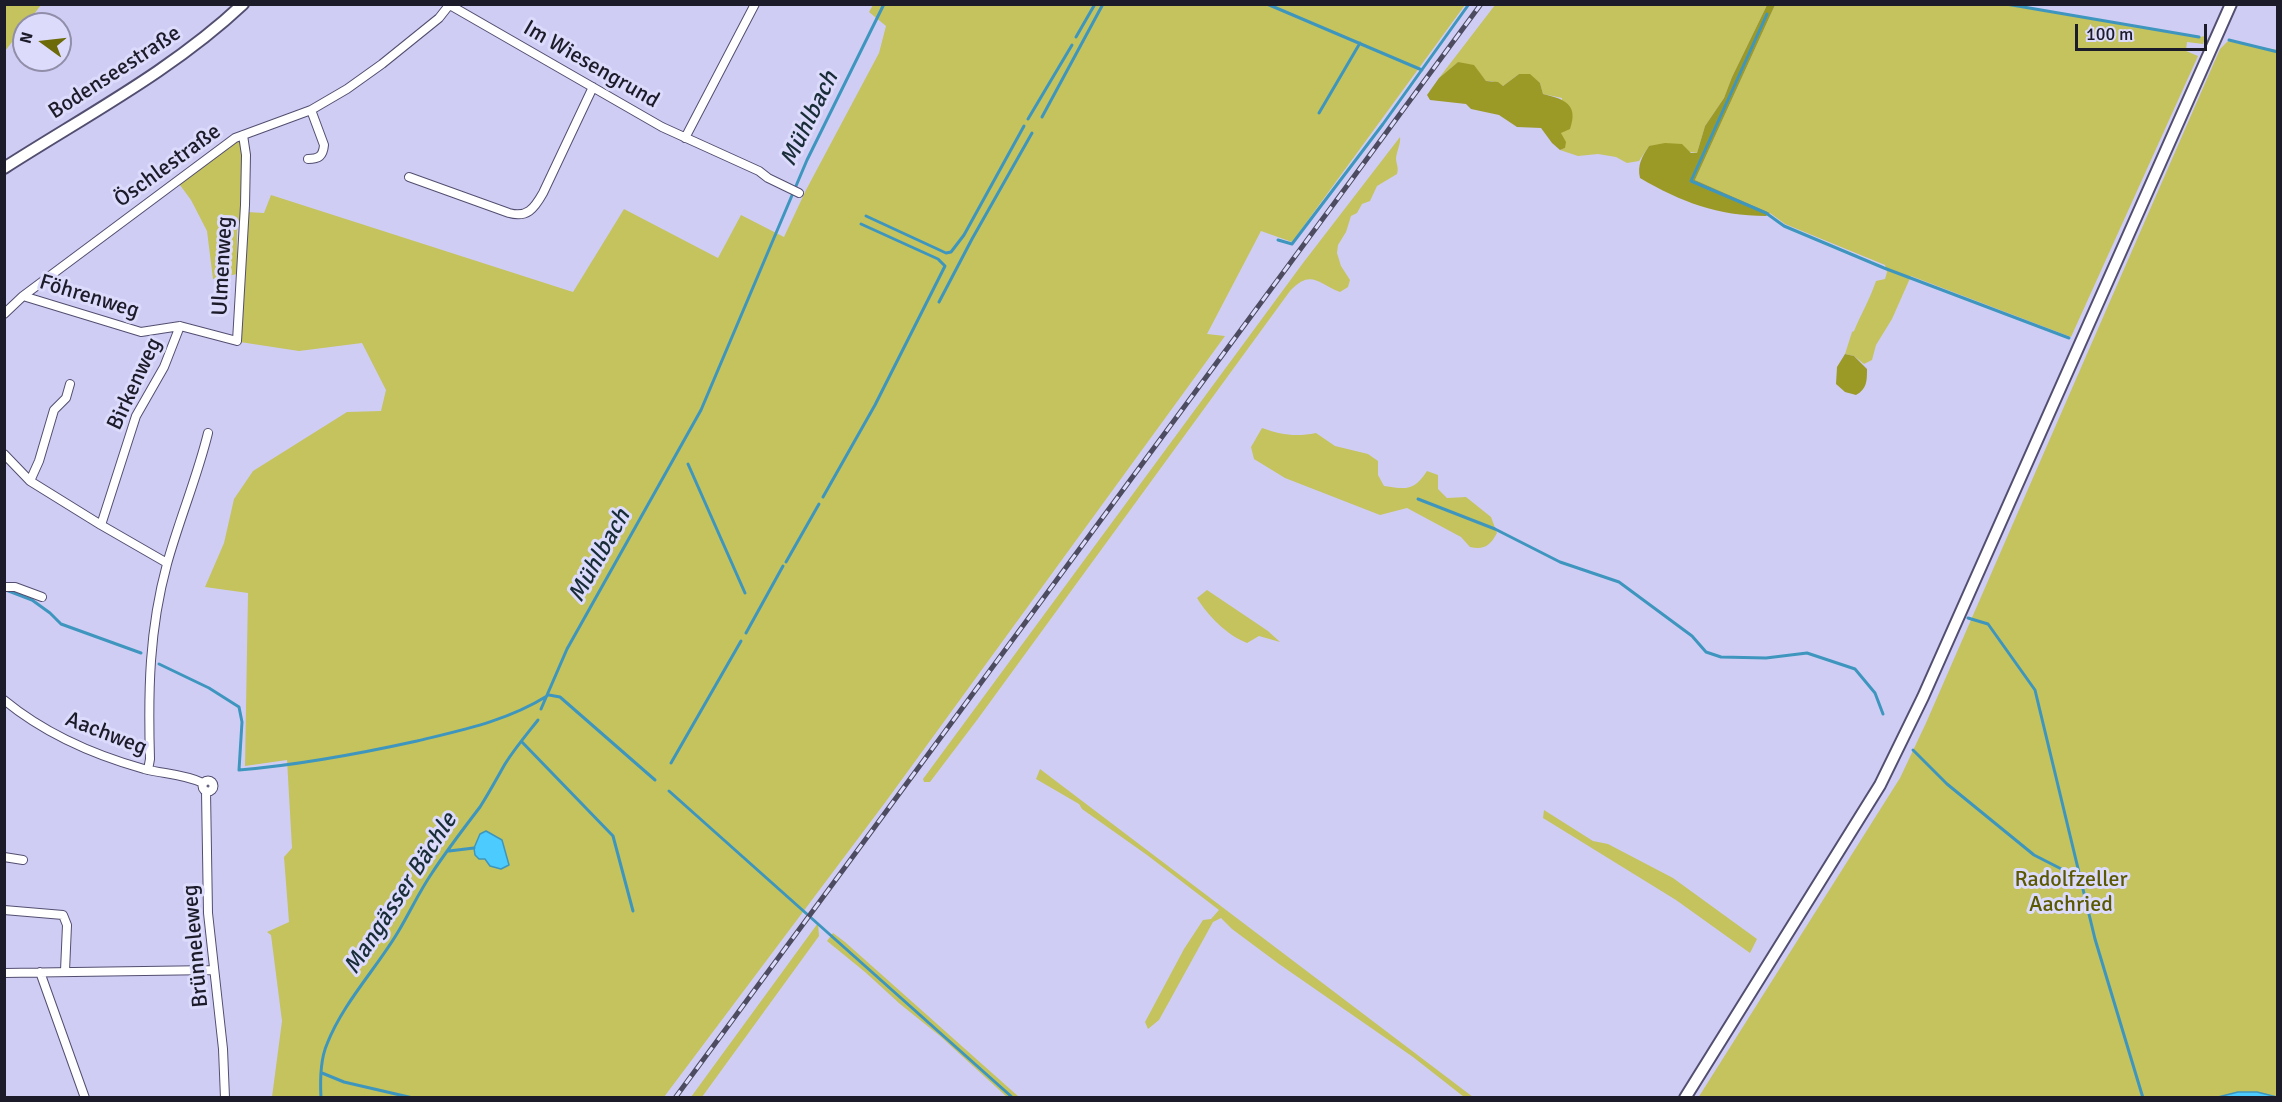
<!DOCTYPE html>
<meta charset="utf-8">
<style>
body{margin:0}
#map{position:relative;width:2282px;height:1102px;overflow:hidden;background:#d0cdf5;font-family:Signika,sans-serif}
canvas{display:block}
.frame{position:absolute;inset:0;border:6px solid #1c1b29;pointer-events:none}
.north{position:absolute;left:12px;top:12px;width:60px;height:60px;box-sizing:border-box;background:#dddbfc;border:2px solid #908ea8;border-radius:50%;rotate:285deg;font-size:16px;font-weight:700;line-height:24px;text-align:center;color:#1c1b29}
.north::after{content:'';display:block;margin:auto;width:21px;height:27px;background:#6d6b08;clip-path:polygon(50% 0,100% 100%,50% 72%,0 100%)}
.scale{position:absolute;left:2075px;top:24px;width:132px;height:27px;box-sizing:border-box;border:3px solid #1c1b29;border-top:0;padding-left:8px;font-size:18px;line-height:21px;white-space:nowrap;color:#1c1b29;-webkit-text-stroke:4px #dddbfc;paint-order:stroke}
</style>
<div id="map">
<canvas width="2282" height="1102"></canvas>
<div class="frame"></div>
<div class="north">N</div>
<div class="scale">100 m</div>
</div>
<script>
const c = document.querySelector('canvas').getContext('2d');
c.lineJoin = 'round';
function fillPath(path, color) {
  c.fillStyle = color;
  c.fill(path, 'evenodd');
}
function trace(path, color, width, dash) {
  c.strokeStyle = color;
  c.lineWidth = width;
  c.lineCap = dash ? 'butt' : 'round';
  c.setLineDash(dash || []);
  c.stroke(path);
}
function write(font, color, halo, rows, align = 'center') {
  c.font = font + ' Signika,sans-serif';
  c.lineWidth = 6;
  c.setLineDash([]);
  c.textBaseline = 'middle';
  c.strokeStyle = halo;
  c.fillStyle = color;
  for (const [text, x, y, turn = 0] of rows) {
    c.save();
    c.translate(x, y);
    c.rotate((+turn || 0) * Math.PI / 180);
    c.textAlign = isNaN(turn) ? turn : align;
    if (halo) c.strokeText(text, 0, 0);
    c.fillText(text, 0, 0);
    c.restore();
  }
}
const green = new Path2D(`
 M5,4L41,5L5,51L4,5Z
 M873,5H1465L1292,242L1261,231L1207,334L1225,336L884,804L664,1097H272L282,1021L271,935L267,932L289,922L284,857L292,848L287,760L245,766L248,593L205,587L224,543L234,499L253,471L347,412L381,411L386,390L362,343L299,351L240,342L247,212L264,213L271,195L573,292L624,209L718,258L741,215L784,237L806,190L879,53L886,26L869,12Z
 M1495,5H1767L1732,77L1724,98L1705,126L1697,153L1649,146L1639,161L1627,163L1616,157L1598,154L1578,156L1560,150L1565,148L1561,133L1562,98L1543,94L1540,83L1519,74L1503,86L1492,81H1486L1481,75L1458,62L1439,78Z
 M1775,5H2006L2199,37L2206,36L2203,44L2187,42L2186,51L2198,56L2071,337L1911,276L1892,319L1876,345L1872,360L1864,364L1854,356L1845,354L1852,332L1854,331C1861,314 1870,299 1876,281L1885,279L1887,272L1885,265L1785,224L1770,213L1695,180Z
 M2228,41L2277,50V1097L1698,1098L1900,778L1926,723L2220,49Z
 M243,135L245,205L237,231V274L213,279L207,231L191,200L177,181Z
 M1400,137C1401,143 1397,150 1396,158C1396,164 1399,167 1397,174L1377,186L1370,201L1362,204L1357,213L1351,216L1346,232L1338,245L1337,253L1341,266L1350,280L1348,287L1340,292C1317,283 1311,269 1290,291L977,720L930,782H924L923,779L1303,263Z
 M1262,428C1281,435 1296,437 1316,433L1335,446L1368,454L1378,461V475L1384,486C1406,489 1413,492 1427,471L1438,475V489L1447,498L1466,497L1491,517L1497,533C1490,546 1484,550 1470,547L1461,537L1407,508L1380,515L1285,478L1254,459L1251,447Z
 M1207,590L1268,631L1280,642L1259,636L1247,643C1227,635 1208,616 1197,598Z
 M1040,769L1473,1097H1464L1413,1057L1279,964L1232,929L1221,918L1213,922L1159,1020L1148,1029L1145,1022L1184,949L1203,920L1211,919L1219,910L1147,855L1082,809L1079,804L1036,779Z
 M1544,810L1593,841L1608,844L1673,878L1757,939L1750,953L1676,900L1543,818Z
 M818,923L819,936L702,1097H691Z
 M833,933L845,942L1019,1097H1007L940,1036L900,1004L865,972L827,941Z`);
const forest = new Path2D(`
 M1767,5H1775L1695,180L1770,213L1766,216C1718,216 1681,202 1640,178C1637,165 1642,157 1649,146L1665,143L1682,144L1691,153H1697L1705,126L1724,98L1732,77Z
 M1458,62L1474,65L1486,81L1498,82L1503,86L1519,74H1530L1540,83L1543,94C1564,99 1579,104 1570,129L1561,133L1566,142L1565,148L1560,150L1552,143L1541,128L1517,127L1499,115L1471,109L1466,104L1430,100L1427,95L1439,78Z
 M1845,354L1854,356L1867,369C1867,381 1867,389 1856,395L1845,392L1836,384L1837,367Z`);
const water = new Path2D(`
 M486,831L502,840L509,865L501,869L490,866L485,859H479L475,855L474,848L480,834Z
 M2238,1092H2257L2277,1097H2218Z`);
const stream = new Path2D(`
 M1267,4L1422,70
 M2006,4L2199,37
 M1767,14L1691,181L1766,213L1784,226L1884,268L2069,338
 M1076,37L1095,4
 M2229,40L2278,52
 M1319,113L1360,43
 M1042,117L1103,4
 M1028,119L1072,45
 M866,216L946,253L951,252L964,235L1024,126
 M1278,240L1292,244L1383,124L1469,4
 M939,302L972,239L1032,133
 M688,464L745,593
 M823,497L875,405L945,266L938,259L861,224
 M1418,499L1495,529L1560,562L1619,582L1692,636L1706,652L1721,657L1766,658L1807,653L1855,669L1875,693L1883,714
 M786,562L819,504
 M6,590L32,600L50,613L61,624L141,653
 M1968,618L1988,624L2035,690L2095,939L2143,1098
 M746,633L783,566
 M159,664L209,688L239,707L242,722L239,770C299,765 358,754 417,741C462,730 507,721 547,696
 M549,695L560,697L655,780
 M541,709L567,649L701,410L807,160L884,4
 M522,742L613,836L633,911
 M1913,750L1947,784L2034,855L2081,879
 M671,763L741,641
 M669,791L1013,1098
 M449,851L474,848
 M322,1073L344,1082L413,1098
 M321,1098C320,1080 320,1060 327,1044C343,1003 376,969 398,932C410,912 419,892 432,873C447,850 464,828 480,807C489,793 497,778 505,764C515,748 527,734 538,720`);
const street = new Path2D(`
 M448,4L662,127L759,171L768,178L799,193
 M685,138L755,4
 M308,159C319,159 323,156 324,145L311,110
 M409,177L509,213C527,218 534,209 543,193L593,87
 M23,296L141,332L180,326L237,341L245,205L246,155L243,135
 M4,314L23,296L235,138L311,110L347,89L382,64L439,18L450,4
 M4,454L30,481L101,525L167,563
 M30,481L39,461L54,410L66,398L70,384
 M101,525L136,416L164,367L180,326
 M4,587H15L42,597
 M4,700C44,733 94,755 144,769C164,774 184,774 203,783
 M148,770L150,759C148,691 149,630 167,564C179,520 197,478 208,433
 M202.5 786a5.5 5.5 0 1 1 11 0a5.5 5.5 0 1 1-11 0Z
 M206,791L208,913L223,1049L225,1098
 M4,857L23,860
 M4,910L63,915L67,925L65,971
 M40,972L85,1098
 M4,973L214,970`);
const secondary = new Path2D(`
 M4,168C85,116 173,70 243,4
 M1685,1098L1880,785L1923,697L2231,4`);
const rail = new Path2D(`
 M675,1098L1481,4`);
const streetNames = [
 ["Im Wiesengrund",591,65,30],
 ["Bodenseestraße",115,73,-33],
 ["Öschlestraße",168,166,-36],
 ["Ulmenweg",223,266,-87],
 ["Föhrenweg",89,297,17],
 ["Birkenweg",135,384,-65],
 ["Aachweg",106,734,21],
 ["Brünneleweg",196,946,-95]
];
const parkNames = [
 ["Radolfzeller",2071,880],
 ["Aachried",2071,905]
];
const waterNames = [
 ["Mühlbach",810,119,-64],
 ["Mühlbach",600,556,-61],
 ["Mangässer Bächle",401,894,-57]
];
fillPath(green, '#c4c35d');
fillPath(forest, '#9c9a27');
fillPath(water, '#4ccbfe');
trace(water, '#3e96be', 1.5);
trace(stream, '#3e96be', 3);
trace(street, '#524e70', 10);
trace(secondary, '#524e70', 14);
trace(street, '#fff', 8);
trace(secondary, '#fff', 10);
trace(rail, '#4c4b60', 5);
trace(rail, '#dddbfc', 3, [9]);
write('22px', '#1c1b29', '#dddbfc', streetNames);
write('22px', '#5a5801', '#dddbfc', parkNames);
write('italic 24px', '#182d37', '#dddbfc', waterNames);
</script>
